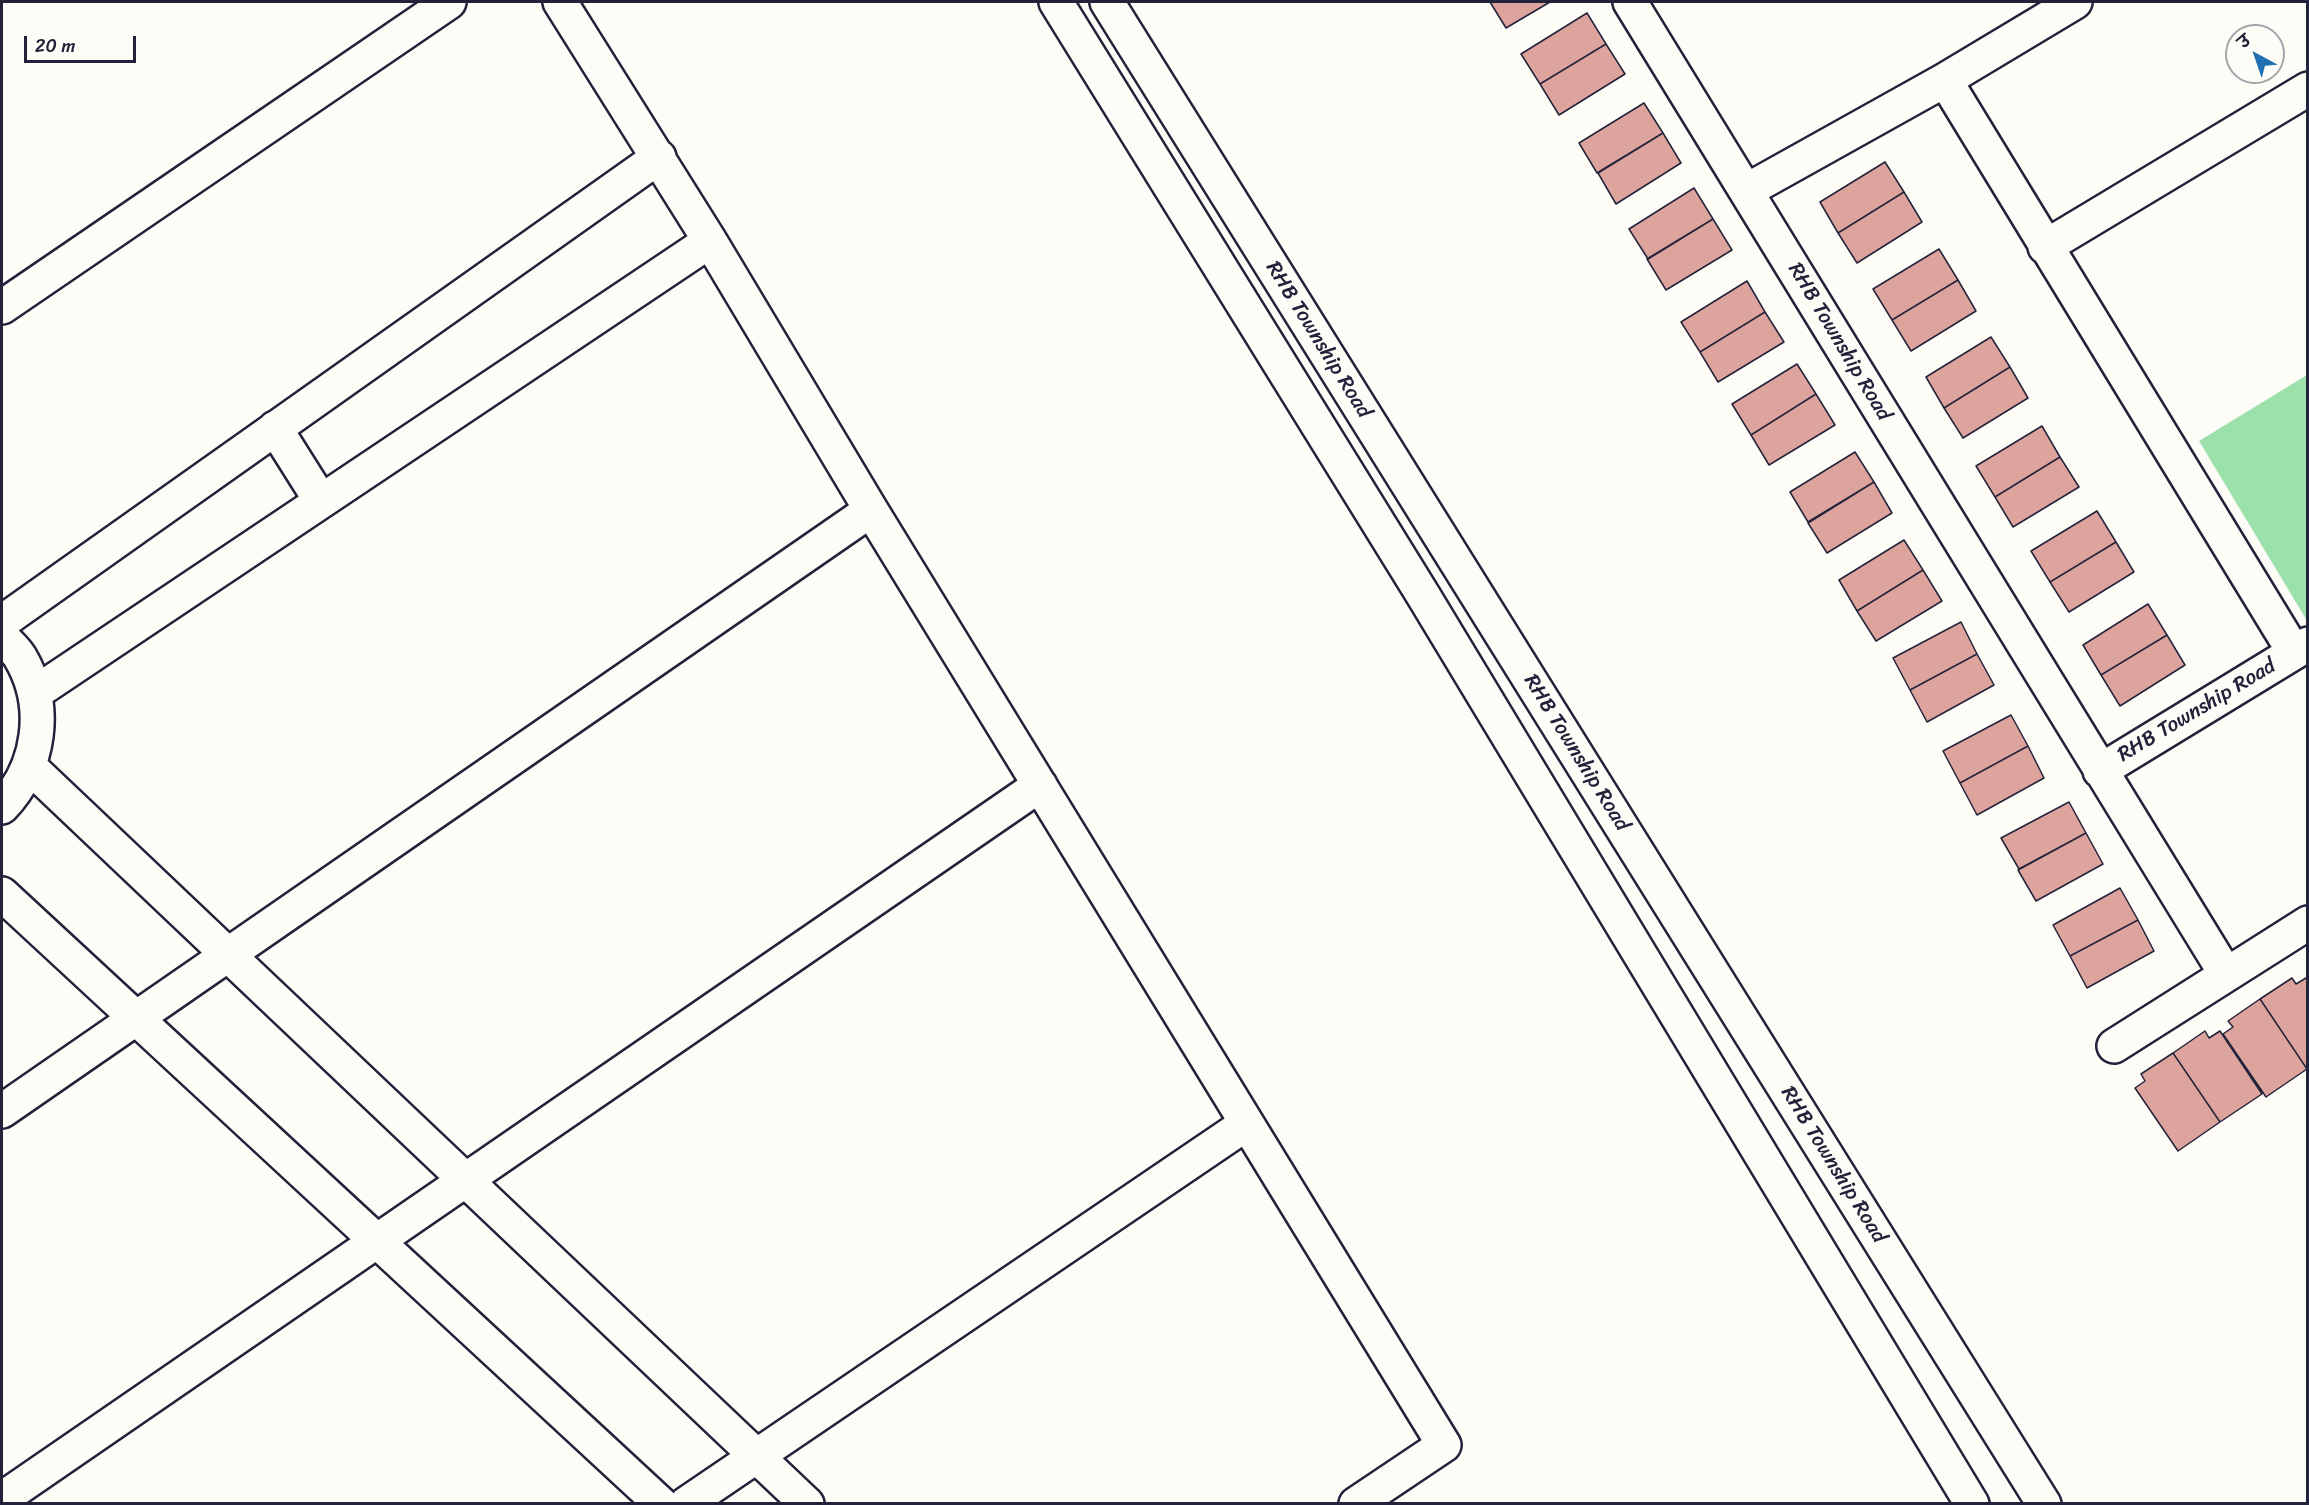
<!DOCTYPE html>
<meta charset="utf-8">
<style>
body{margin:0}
#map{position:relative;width:2309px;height:1505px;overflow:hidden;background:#fdfcf7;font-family:Sriracha,"Playpen Sans Deva",sans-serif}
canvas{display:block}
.frame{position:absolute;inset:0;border:3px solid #22223b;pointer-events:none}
.north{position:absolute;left:2225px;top:24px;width:60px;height:60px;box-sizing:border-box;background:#fdfcf7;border:2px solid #a5a5ac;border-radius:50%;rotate:320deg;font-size:16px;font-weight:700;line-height:24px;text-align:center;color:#22223b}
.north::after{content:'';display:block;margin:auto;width:21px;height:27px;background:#1f6fb2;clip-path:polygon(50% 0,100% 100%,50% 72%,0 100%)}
.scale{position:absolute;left:24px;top:36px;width:112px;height:27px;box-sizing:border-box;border:3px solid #22223b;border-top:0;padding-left:8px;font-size:18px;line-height:21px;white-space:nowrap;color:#22223b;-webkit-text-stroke:4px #fdfcf7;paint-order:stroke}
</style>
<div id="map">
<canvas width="2309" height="1505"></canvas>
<div class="frame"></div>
<div class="north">उ</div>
<div class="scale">20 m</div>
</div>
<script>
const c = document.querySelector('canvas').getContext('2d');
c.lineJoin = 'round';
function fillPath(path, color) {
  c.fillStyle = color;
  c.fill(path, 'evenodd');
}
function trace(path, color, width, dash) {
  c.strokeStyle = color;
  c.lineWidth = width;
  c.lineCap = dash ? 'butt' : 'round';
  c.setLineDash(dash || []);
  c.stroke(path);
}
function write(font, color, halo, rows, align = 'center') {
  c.font = font + ' Sriracha,sans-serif';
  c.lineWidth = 4.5;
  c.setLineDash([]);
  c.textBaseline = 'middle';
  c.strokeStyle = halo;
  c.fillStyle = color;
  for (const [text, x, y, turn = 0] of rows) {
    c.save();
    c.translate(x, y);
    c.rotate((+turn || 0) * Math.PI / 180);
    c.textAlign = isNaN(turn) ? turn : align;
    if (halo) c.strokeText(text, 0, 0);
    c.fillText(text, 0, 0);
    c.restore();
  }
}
const green = new Path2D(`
 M2307,375L2308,618L2306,619L2199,441Z`);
const building = new Path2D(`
 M1490,2H1550L1506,28Z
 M1587,13L1606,44L1540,84L1521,54Z
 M1606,44L1625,74L1559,115L1540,84Z
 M1644,103L1663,133L1597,173L1579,143Z
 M1663,133L1681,163L1616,204L1598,173Z
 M1885,162L1904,192L1838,233L1820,202Z
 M1694,188L1713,219L1648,259L1629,229Z
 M1904,192L1922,222L1857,263L1838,233Z
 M1713,219L1732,250L1666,290L1647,259Z
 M1939,249L1958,280L1892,320L1873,289Z
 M1958,280L1976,311L1911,351L1892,320Z
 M1747,281L1765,312L1700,352L1681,322Z
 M1765,312L1784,342L1718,382L1700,352Z
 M1991,337L2010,367L1944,408L1926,377Z
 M1797,364L1816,394L1751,435L1732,404Z
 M2010,367L2028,398L1963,438L1944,408Z
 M1816,394L1835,425L1769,465L1751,435Z
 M2042,426L2060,457L1995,497L1976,466Z
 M1855,452L1874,482L1808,522L1790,492Z
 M2060,457L2079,487L2013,527L1995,497Z
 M1874,482L1892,513L1827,553L1808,523Z
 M2097,511L2116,542L2050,582L2031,551Z
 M1904,540L1923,570L1857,611L1839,580Z
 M2116,542L2134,572L2069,612L2050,582Z
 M1923,570L1942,601L1876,641L1857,611Z
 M2148,604L2167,635L2101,675L2083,645Z
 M1961,622L1977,654L1910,690L1893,658Z
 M2167,635L2185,665L2120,706L2101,675Z
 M1977,654L1994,685L1927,722L1910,690Z
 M2011,715L2028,746L1960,783L1943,751Z
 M2028,746L2044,778L1977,815L1960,783Z
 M2069,802L2086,833L2019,869L2001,838Z
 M2086,833L2103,864L2036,901L2018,870Z
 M2120,888L2138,920L2070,956L2053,925Z
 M2138,920L2154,951L2087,988L2070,956Z
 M2292,978L2296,984L2306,978L2308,979L2307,1069L2260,999Z
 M2260,999L2307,1069L2266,1097L2223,1034L2233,1027L2228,1021Z
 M2205,1031L2209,1038L2220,1031L2262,1094L2220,1122L2173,1053Z
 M2173,1053L2220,1122L2178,1151L2135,1088L2145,1081L2141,1074Z`);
const minor = new Path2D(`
 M560,2L710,241L871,510L1444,1445L1356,1504
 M1056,2L1423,595L1972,1504
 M1107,2L2044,1504
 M1630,2L2226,974
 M1945,80L2294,652
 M1746,191L1945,80L2075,2
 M2045,247L2308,89
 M2,307L449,2
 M275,428L321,501
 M2,622L659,157
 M2,636C7,643 15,649 20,657C49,706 40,767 2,807
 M35,693L710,241
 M29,766L807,1504
 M2100,771L2308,644
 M2,894L661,1504
 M2114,1046L2308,923
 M2,1111L871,510
 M2,1499L1040,785
 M686,1504L1246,1124`);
const streetNames = [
 ["RHB Township Road",1318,340,58],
 ["RHB Township Road",1839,342,59],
 ["RHB Township Road",2197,711,-31],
 ["RHB Township Road",1576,753,58],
 ["RHB Township Road",1833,1165,58]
];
fillPath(green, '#9ce0ac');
fillPath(building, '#dda39d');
trace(building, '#22223b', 1.5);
trace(minor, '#22223b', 38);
trace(minor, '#fdfcf7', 33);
write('21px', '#22223b', '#fdfcf7', streetNames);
</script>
